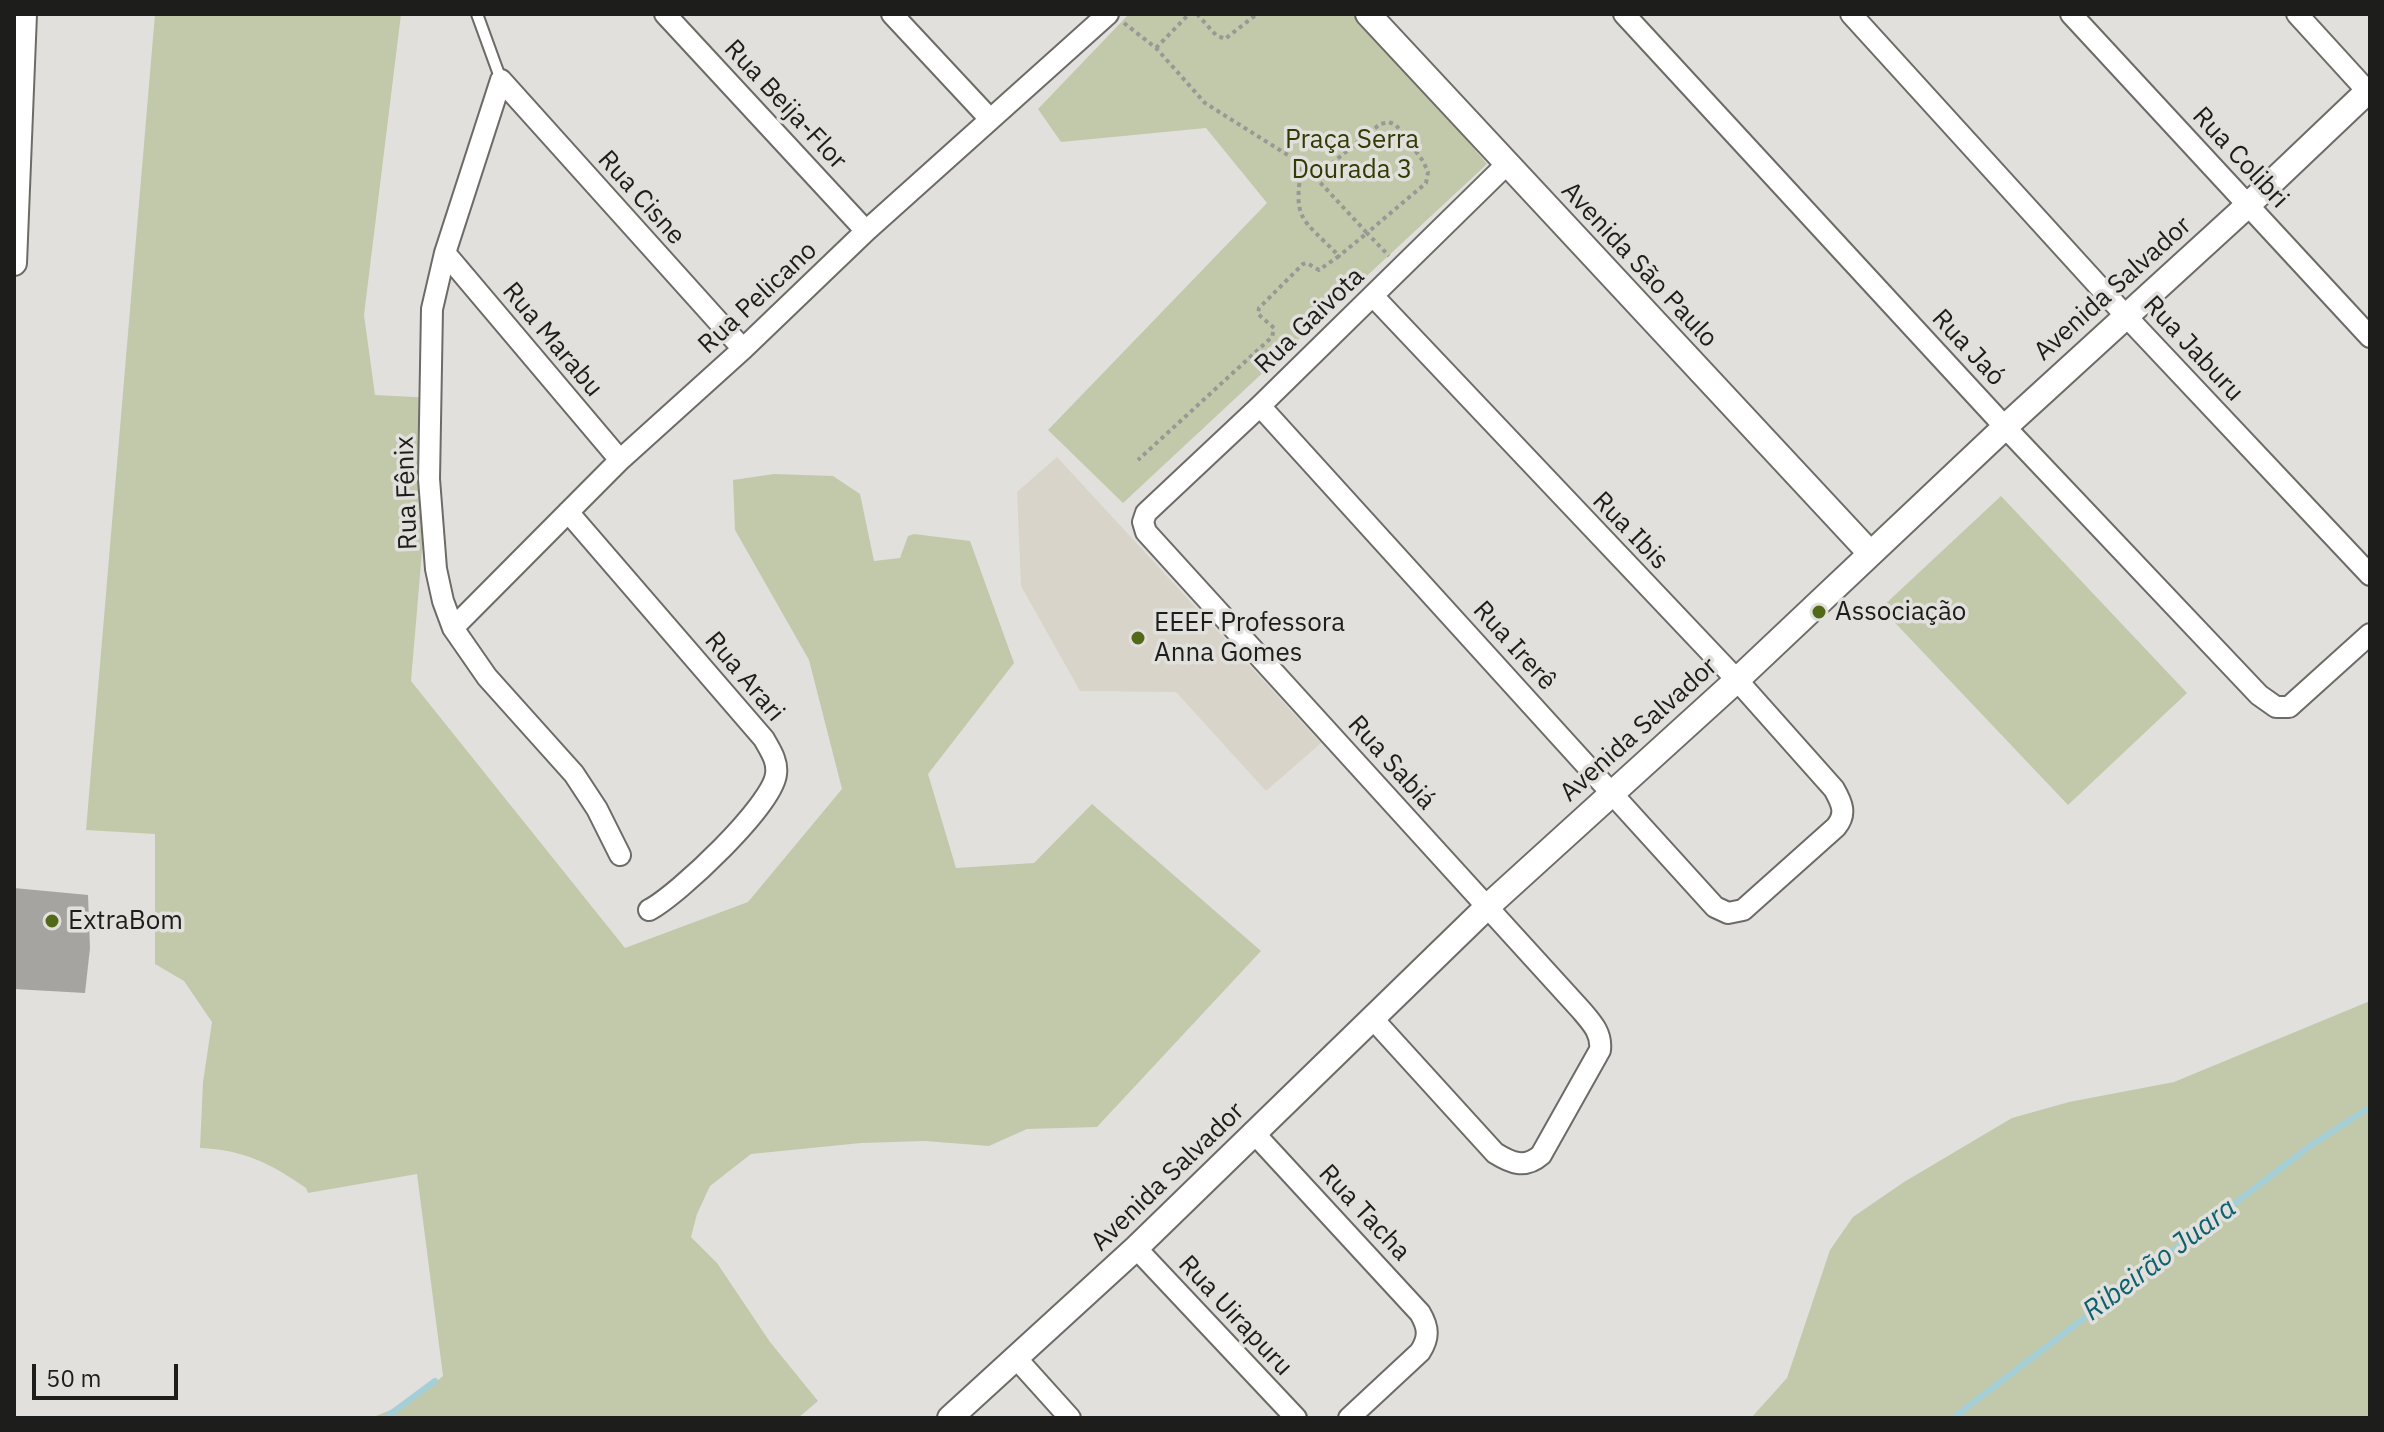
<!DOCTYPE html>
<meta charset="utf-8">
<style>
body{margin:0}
#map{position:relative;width:2384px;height:1432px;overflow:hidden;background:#e2e0dc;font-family:"IBM Plex Sans",sans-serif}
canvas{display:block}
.frame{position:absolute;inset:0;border:16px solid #1d1d1b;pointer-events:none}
.scale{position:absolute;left:32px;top:1364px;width:146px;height:36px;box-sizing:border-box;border:4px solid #1d1d1b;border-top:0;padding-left:10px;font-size:24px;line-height:28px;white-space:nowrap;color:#1d1d1b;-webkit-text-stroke:6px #e2e0dc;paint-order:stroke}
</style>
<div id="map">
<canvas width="2384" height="1432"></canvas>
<div class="frame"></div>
<div class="scale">50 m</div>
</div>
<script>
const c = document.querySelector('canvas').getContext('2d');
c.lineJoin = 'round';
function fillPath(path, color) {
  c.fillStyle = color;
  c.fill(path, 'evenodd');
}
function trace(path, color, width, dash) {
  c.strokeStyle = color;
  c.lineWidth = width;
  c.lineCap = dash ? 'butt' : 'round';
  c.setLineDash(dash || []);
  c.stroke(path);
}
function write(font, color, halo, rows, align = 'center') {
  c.font = font + ' "IBM Plex Sans",sans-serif';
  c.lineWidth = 7;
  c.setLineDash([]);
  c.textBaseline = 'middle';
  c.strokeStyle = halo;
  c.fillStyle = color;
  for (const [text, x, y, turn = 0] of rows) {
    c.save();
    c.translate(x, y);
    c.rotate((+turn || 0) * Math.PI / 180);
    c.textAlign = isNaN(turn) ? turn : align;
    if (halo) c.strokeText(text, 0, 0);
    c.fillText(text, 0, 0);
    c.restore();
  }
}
const built = new Path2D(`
 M1057,457L1321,743L1266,791L1176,692L1080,691L1021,586L1017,492Z`);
const green = new Path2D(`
 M155,14H401L364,315L375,395L435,398L411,681L625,948L748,902L842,789L809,660L735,530L733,480L774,474L833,476L860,494L874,561L900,558L908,536L914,534L970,541L1014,663L928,774L956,868L1034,863L1092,804L1261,951L1097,1127L1027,1129L989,1146L925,1141L861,1143L751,1154L710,1186L697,1214L691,1237L717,1263L770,1342L818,1401L798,1418H371L413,1401L443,1376L417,1174L308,1193L306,1188C270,1163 244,1150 200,1148L203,1082L212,1022L184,981L155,964V834L86,830Z
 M1129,14H1360L1487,164L1123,503L1048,430L1267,203L1206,128L1061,142L1038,109Z
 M2001,496L2187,693L2068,805L1881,608Z
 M2370,1001V1418H1751L1787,1378L1830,1250L1853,1217L1904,1182L2012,1118L2069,1102L2174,1082Z`);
const stream = new Path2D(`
 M385,1418L435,1381
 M1953,1418L2310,1146L2370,1107`);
const building = new Path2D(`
 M14,888L88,895L90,948L85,993L14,989Z`);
const path = new Path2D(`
 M1197,14L1216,35L1225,39L1257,14
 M1124,23L1156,48L1205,103L1302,164C1293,221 1300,216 1339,256L1319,270L1307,263L1303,264L1259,308L1258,314L1274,328L1272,337L1138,460
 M1156,48L1189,14
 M1302,164L1325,169L1380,124L1389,122L1396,125L1423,161L1428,172L1426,183L1367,233L1389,256
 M1304,165L1367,233L1339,256`);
const service = new Path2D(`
 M477,14L501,80`);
const minor = new Path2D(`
 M665,14L866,231
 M892,14L990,119
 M1624,14L2005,427L2259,695L2276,707H2289L2370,634
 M1851,14L2125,315L2370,575
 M2071,14L2370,337
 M2297,14L2370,94
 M501,80L445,253L432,309L429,479L436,569L443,601L453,628L487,677L574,774L597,809L620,855
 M501,80L743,349
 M445,253L620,460
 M1260,406L1715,907L1728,913L1743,910L1836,827C1847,814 1842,803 1834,789L1737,680L1373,296
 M568,512L764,739C770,750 778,761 776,774C773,805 678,895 649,910
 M453,628L620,460L743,349L866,231L1108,14
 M1373,1019L1495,1153C1511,1163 1525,1169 1541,1155L1600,1050C1602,1033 1592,1023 1581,1010L1146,532L1143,522L1146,513L1260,406L1507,164
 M1253,1132L1420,1313C1429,1328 1429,1338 1420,1352L1349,1418
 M1136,1248L1296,1418
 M1016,1358L1070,1418`);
const tertiary = new Path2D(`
 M1368,14L1870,553
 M14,263L24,14
 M950,1418L1136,1248L1487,907L1737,680L2005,427L2248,205L2370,89`);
const markers = [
 [1819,612,8,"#516919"],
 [1138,638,8,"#516919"],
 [52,921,8,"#516919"]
];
const streetNames = [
 ["Rua Beija-Flor",785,105,47],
 ["Rua Colibri",2240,158,47],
 ["Rua Cisne",641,198,48],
 ["Avenida São Paulo",1639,265,47],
 ["Avenida Salvador",2113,289,-42],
 ["Rua Pelicano",758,298,-43],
 ["Rua Gaivota",1310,321,-44],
 ["Rua Marabu",552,340,50],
 ["Rua Jaó",1968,348,47],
 ["Rua Jaburu",2193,349,47],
 ["Rua Fênix",407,493,-92],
 ["Rua Ibis",1630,531,46],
 ["Rua Irerê",1514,646,48],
 ["Rua Arari",744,677,50],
 ["Avenida Salvador",1639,730,-42],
 ["Rua Sabiá",1391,763,48],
 ["Avenida Salvador",1168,1177,-44],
 ["Rua Tacha",1364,1213,47],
 ["Rua Uirapuru",1235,1316,47]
];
const parkNames = [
 ["Praça Serra",1352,140],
 ["Dourada 3",1352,170]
];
const poiNames = [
 ["Associação",1835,612],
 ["EEEF Professora",1154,623],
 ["Anna Gomes",1154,653],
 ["ExtraBom",68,921]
];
const waterNames = [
 ["Ribeirão Juara",2160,1260,-37]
];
fillPath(built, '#d9d4c9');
fillPath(green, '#c1c9aa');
trace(stream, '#a5cfd7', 6);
fillPath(building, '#a6a4a0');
trace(service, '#6d6b67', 14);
trace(minor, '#6d6b67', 24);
trace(tertiary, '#6d6b67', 28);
trace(path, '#999895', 4, [4, 4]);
trace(service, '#fff', 10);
trace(minor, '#fff', 20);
trace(tertiary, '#fff', 24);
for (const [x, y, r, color] of markers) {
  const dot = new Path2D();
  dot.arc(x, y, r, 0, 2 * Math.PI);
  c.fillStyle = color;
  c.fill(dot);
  trace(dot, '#e2e0dc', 3);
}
write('26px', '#1d1d1b', '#e2e0dc', streetNames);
write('26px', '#323b03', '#e2e0dc', parkNames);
write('26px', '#1d1d1b', '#e2e0dc', poiNames, 'left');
write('italic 28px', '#0b626e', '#e2e0dc', waterNames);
</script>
